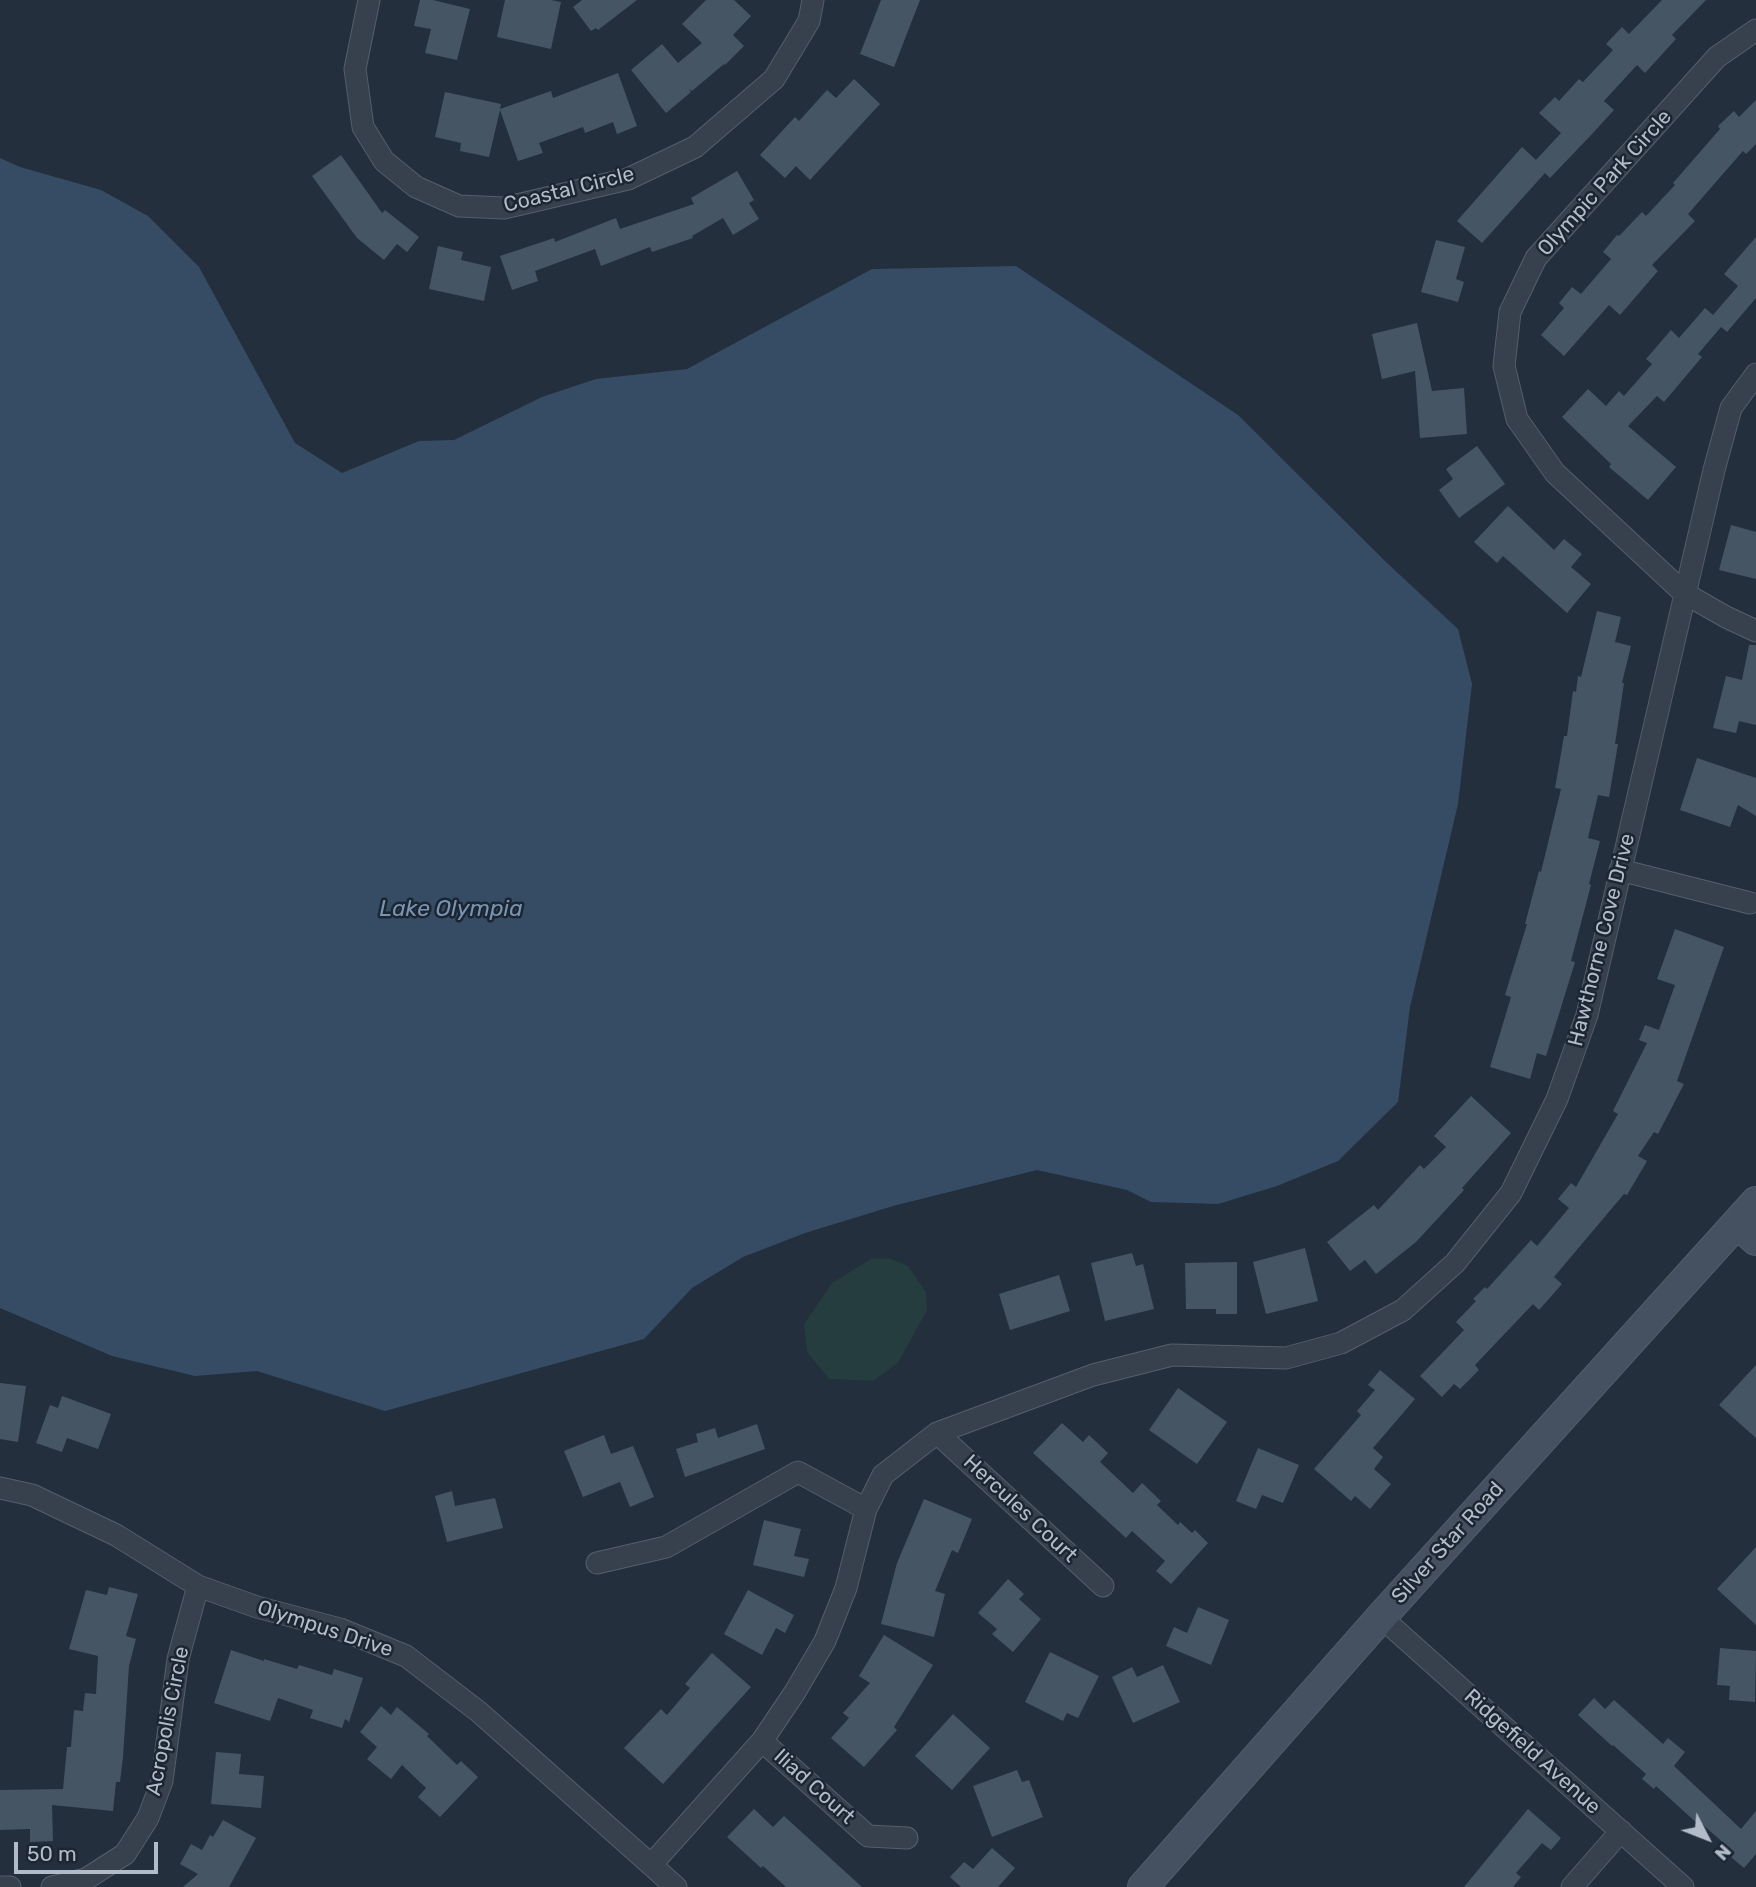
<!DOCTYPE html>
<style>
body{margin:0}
#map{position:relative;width:1756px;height:1887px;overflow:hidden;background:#232f3d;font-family:Rubik,sans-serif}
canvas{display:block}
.north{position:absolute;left:1672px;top:1803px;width:70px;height:70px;-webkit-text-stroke:5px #1c2632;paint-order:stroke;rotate:132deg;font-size:19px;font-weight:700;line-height:28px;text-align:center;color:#b2bcc9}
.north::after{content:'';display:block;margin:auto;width:24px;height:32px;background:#b2bcc9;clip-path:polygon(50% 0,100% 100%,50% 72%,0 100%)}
.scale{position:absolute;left:14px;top:1842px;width:144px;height:32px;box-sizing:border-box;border:4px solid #b2bcc9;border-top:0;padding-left:9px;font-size:21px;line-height:24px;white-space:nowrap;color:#b2bcc9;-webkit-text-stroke:5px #1c2632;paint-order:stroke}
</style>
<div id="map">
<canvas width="1756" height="1887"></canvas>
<div class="north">N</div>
<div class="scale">50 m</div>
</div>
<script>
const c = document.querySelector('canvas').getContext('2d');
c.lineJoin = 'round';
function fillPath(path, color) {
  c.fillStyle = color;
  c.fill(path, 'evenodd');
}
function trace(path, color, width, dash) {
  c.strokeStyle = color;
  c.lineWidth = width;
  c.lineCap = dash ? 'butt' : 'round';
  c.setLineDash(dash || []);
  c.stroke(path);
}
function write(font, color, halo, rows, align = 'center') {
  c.font = font + ' Rubik,sans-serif';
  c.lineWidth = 5;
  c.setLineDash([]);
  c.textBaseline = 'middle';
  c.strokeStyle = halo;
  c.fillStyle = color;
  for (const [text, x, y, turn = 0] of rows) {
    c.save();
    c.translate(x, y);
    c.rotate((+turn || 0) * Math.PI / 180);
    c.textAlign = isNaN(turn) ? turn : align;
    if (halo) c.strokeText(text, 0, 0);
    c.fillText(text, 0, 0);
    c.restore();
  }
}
const green = new Path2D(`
 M889,1258L908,1266L926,1292L927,1310L898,1363L873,1381L829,1379L807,1352L804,1324L832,1283L871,1259Z`);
const water = new Path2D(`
 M0,158L20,167L101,190L148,216L199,267L295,443L342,473L419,441L454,440L542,397L596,379L687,369L872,269L1016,266L1238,415L1386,562L1458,629L1472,684L1458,804L1410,1007L1398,1102L1338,1161L1277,1186L1218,1204L1151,1202L1127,1190L1037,1170L893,1206L805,1233L743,1257L692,1288L644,1339L385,1411L257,1371L195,1376L112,1356L0,1308Z`);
const building = new Path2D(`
 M420,0H433L470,9L457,60L425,53L431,29L414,26Z
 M505,0H551L561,2L551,49L497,37Z
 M582,0H637L598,30L596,28L591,31L573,7Z
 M706,0H734L751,16L733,35L744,46L725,65L724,64L692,91L689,89L691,92L666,113L631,70L662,44L678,63L702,43L682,24Z
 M881,0H920L894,67L860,54Z
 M1662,0H1706L1672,35L1676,39L1645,73L1637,65L1604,101L1614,110L1592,134L1550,178L1545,173L1482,243L1457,221L1522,147L1536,160L1561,133L1539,113L1555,97L1559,101L1579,79L1583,82L1613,50L1606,44L1622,27L1629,34Z
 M618,73L637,126L617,134L613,122L585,133L583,127L539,143L543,153L518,161L500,110L489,157L460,151L461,143L435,137L445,92L501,104L500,109L551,91L553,98Z
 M854,79L880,104L810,180L796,166L785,178L760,155L795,117L799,121L827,90L836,98Z
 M1756,100V144L1746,154L1743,151L1688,214L1695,221L1652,265L1658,271L1620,315L1609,305L1564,356L1541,335L1564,308L1559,303L1572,287L1581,294L1611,259L1603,252L1617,235L1619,236L1642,212L1646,216L1675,185L1673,183L1720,129L1718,126L1734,111L1739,117Z
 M341,155L382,213L385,210L419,237L407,252L397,244L384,260L357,238L312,176Z
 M737,171L754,200L749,203L759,219L733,235L723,218L692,236L693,238L652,252L650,247L601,266L595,249L535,271L538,281L512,290L500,256L554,238L555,242L616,218L620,229L694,204L691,198Z
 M1756,237V298L1727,332L1721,327L1698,354L1702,357L1664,402L1657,396L1628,426L1676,467L1648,500L1609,467L1611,464L1562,417L1588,389L1606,406L1619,391L1624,396L1652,364L1646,359L1671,330L1679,338L1705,308L1713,315L1738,286L1724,274Z
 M1436,240L1465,247L1456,279L1464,282L1458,302L1421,292Z
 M438,246L463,252L461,260L491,267L484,301L429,289Z
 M1417,323L1432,391L1464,388L1467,434L1420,438L1415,371L1382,379L1372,334Z
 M1477,446L1505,484L1459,518L1439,490L1453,479L1446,469Z
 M1508,506L1554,550L1564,539L1582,554L1571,567L1591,584L1567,613L1503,556L1497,563L1474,542Z
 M1731,525L1756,532V579L1719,570Z
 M1597,611L1621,617L1615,642L1631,646L1622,683H1624L1615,744H1618L1609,797L1598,795L1588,838L1600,841L1589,884L1591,885L1571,961L1575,962L1546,1056L1537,1053L1530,1079L1490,1067L1511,997L1505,995L1527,924H1525L1539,871L1541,872L1561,789L1555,788L1564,736H1567L1573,691L1576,692L1578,676L1581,677Z
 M1749,645H1756V725L1739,721L1736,733L1713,728L1726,676L1742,680Z
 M1697,758L1756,778V816L1738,805L1730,827L1680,810Z
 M1675,929L1724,947L1677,1081L1684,1084L1658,1134L1654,1132L1638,1156L1647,1161L1627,1195L1624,1194L1554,1277L1562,1284L1539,1310L1533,1304L1475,1365L1479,1370L1460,1389L1454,1384L1442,1397L1420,1376L1464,1330L1456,1322L1476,1301L1473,1299L1485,1287L1487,1289L1531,1240L1537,1246L1569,1208L1558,1199L1571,1183L1576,1187L1618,1114L1613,1111L1647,1043L1639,1040L1645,1025L1659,1030L1675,985L1657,979Z
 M1471,1096L1511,1133L1462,1188L1464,1190L1416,1242L1376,1274L1365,1260L1350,1271L1327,1242L1374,1205L1378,1210L1420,1165L1424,1169L1446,1147L1434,1136Z
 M1305,1248L1318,1301L1266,1314L1253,1262Z
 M1132,1253L1136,1266L1143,1264L1154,1309L1105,1321L1091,1263Z
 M1237,1262V1314H1216V1309H1186L1185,1263Z
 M1059,1275L1070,1311L1010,1330L999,1294Z
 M1756,1365V1438L1719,1405Z
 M1380,1370L1415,1399L1373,1448L1383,1457L1374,1469L1391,1484L1370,1509L1355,1496L1351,1501L1314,1469L1361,1415L1357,1411L1375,1390L1368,1385Z
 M0,1383L26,1386L18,1442L0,1439Z
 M1178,1388L1227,1422L1197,1464L1149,1430Z
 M62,1396L111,1414L98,1449L67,1438L62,1452L36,1443L50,1405L58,1408Z
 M1062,1423L1083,1442L1089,1435L1108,1453L1100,1462L1133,1493L1142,1483L1161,1501L1157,1505L1178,1525L1180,1522L1192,1533L1195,1530L1208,1543L1171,1584L1156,1571L1165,1561L1132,1531L1126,1538L1033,1453Z
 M757,1424L765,1449L685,1477L676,1449L698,1442L696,1434L715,1428L718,1438Z
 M604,1435L611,1454L633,1446L654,1497L630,1507L620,1482L583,1497L564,1451Z
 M1258,1448L1299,1465L1283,1503L1262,1495L1256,1509L1236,1501Z
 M452,1491L455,1506L495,1498L503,1528L447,1542L435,1496Z
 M924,1499L972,1519L958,1553L952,1550L935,1591L945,1594L934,1637L881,1624L897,1563Z
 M764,1520L801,1529L794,1556L809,1559L804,1577L753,1565Z
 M1756,1547V1625L1717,1589Z
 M1008,1579L1024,1594L1019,1599L1041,1619L1013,1652L992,1634L997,1629L978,1613Z
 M109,1587L138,1594L126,1636L136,1639L129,1666L123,1757L120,1782H116L113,1811L52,1805L53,1841L30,1842V1829L0,1830V1790L63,1789L67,1747H71L74,1710L83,1711L85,1693L96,1694L98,1656L69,1649L86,1590L107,1595Z
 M748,1590L794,1615L785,1633L776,1628L762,1655L724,1634Z
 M1198,1607L1229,1620L1211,1665L1166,1646L1174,1627L1187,1633Z
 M884,1635L933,1665L894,1727L897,1730L864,1767L831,1738L849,1718L843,1713L870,1683L859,1676Z
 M1720,1648L1756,1651L1755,1702L1729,1700L1730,1686L1717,1685Z
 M231,1650L264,1661V1659L297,1669L299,1665L332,1675L334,1669L363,1678L349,1722L345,1719L342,1728L310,1718L313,1710L278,1698L270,1721L214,1703Z
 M1050,1652L1099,1676L1078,1718L1067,1713L1063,1721L1025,1702Z
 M712,1653L751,1687L663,1784L624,1748L661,1709L667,1715L690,1688L685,1684Z
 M1163,1665L1180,1702L1133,1723L1112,1677L1132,1667L1137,1677Z
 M1594,1698L1605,1709L1614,1700L1663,1744L1668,1738L1685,1752L1674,1766L1741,1829L1756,1811V1854L1744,1868L1731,1857L1735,1853L1702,1824L1700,1826L1656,1786L1654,1789L1642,1779L1646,1774L1613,1745L1612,1746L1578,1715Z
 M381,1706L391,1715L397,1707L429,1734L427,1736L457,1765L461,1761L478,1777L440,1817L418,1797L426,1788L402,1765L391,1779L367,1759L377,1747L360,1732Z
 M953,1714L990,1748L952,1790L915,1756Z
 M216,1752L241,1754L239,1774L264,1776L261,1808L211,1804Z
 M1017,1770L1022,1782L1029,1780L1043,1817L992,1837L973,1786Z
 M754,1809L773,1827L784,1816L862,1887H786L763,1866L761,1868L727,1837Z
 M1528,1809L1561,1838L1551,1850L1542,1843L1516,1873L1521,1877L1513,1887H1464Z
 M223,1820L256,1838L229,1887H183L198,1874L180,1864L191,1844L202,1850L210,1835L213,1837Z
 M992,1848L1015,1868L998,1887H961L950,1877L964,1862L973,1869Z`);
const street = new Path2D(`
 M369,0L355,69L363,127L384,161L416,187L459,206L504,208L628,179L695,147L774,79L809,21L813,0
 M1756,30L1717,57L1536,258L1510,312L1504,366L1517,419L1555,473L1684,593L1726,617L1756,631
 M1620,870L1750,903
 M937,1433L1103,1586
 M0,1488L32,1495L116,1535L198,1586L257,1607L340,1629L406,1656L479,1712L676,1887
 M597,1563L666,1547L798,1472L866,1509
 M1381,1617L1683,1887
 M762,1741L868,1836L907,1838
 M651,1865L762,1741L795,1692L825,1641L846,1588L866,1509L883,1475L937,1433L1093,1375L1172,1355L1286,1358L1341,1343L1403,1310L1455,1263L1511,1193L1557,1099L1587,1015L1714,470L1731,408L1756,374
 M0,1887H10
 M52,1887L86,1879L125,1854L148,1818L162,1781L178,1659L198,1586
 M1572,1887L1621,1831`);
const secondary = new Path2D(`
 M1737,1223L1756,1240
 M1143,1887L1381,1617L1756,1202`);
const streetNames = [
 ["Olympic Park Circle",1605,183,-48],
 ["Coastal Circle",569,190,-14],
 ["Hawthorne Cove Drive",1602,940,-76],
 ["Hercules Court",1020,1509,43],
 ["Silver Star Road",1448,1543,-48],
 ["Olympus Drive",325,1629,18],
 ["Acropolis Circle",168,1721,-79],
 ["Ridgefield Avenue",1532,1752,42],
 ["Iliad Court",814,1787,42]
];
const waterNames = [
 ["Lake Olympia",451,909]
];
fillPath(green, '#253d3e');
fillPath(water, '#364c65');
fillPath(building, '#465564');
trace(street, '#555f6b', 23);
trace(secondary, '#555f6b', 32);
trace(street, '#37414d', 21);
trace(secondary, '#455061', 30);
write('21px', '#b2bcc9', '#1c2632', streetNames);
write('italic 23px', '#7994b2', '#1c2632', waterNames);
</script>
